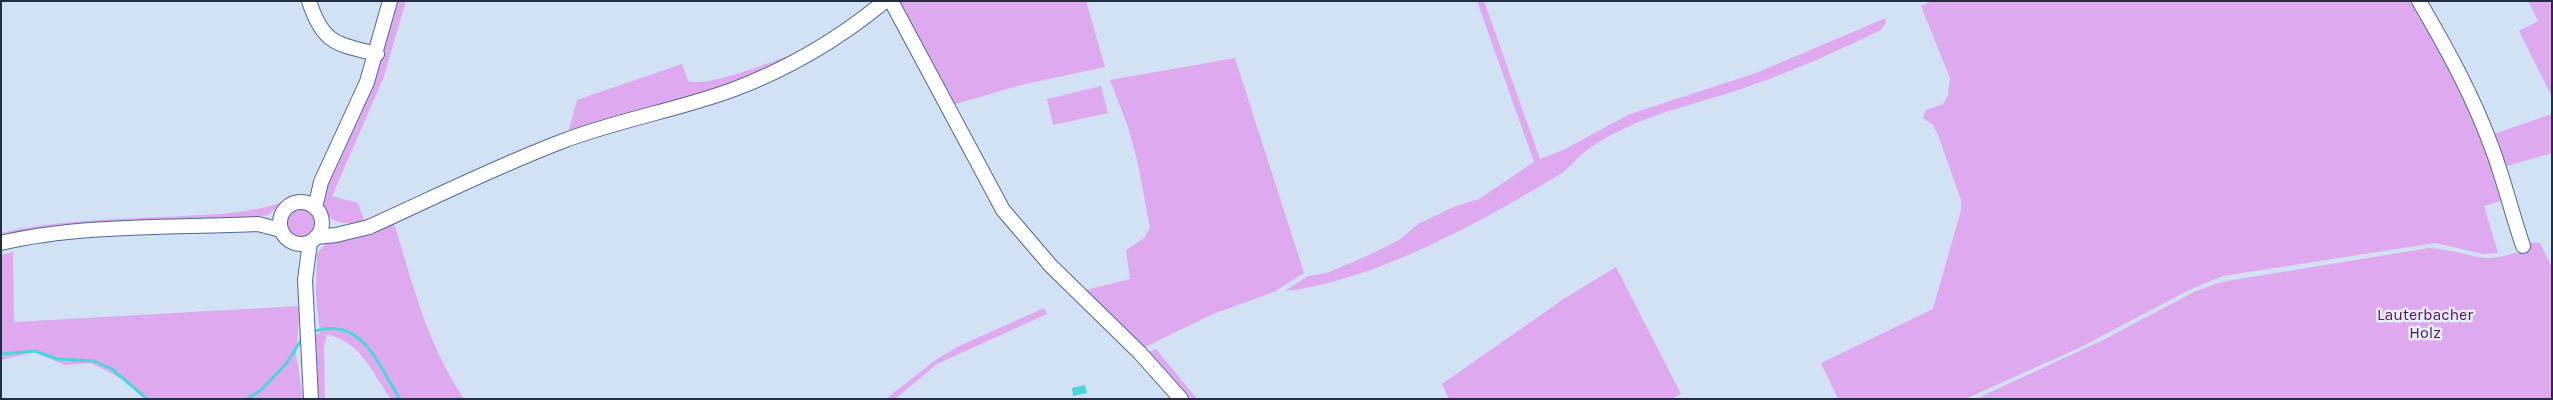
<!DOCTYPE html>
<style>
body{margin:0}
#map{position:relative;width:2553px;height:400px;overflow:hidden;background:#d3e1f5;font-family:Karla,sans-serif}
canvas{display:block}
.frame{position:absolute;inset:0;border:2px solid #222f42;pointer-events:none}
</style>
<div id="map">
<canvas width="2553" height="400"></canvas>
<div class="frame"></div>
</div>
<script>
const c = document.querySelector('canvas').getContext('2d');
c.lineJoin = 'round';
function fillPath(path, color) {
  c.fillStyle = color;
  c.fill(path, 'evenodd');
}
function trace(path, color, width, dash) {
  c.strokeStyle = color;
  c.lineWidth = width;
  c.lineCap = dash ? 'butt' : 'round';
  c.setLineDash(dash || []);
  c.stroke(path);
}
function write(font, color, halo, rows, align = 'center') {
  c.font = font + ' Karla,sans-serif';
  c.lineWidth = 5;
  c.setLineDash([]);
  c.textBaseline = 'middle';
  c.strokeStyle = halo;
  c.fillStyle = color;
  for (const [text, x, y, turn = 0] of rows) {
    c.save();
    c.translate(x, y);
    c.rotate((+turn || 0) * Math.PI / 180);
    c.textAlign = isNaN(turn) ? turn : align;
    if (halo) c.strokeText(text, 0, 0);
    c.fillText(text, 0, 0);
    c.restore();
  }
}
const green = new Path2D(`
 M395,1H406L383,79L332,196L358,203L364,220L516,152L568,133L577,100L682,64L688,81C709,89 793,54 817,44L787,62L362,223C337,225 319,221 325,192Z
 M898,1H1086L1105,67L1021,85L952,105Z
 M1477,1H1484L1540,159L1563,150L1630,114L1756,73L1886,18L1885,24L1881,30C1842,49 1793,71 1752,85C1709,101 1664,109 1623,129C1608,136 1594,144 1581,155C1574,161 1569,168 1562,173C1487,219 1373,282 1285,291L1308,276L1327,273L1369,255L1399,240L1418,224L1456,206L1479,199L1534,162Z
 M1932,1H2417L2456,69L2506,199L2484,206L2498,253L2483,254L2435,243L2223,276L2191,289L2079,348L1965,399H1838L1821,363L1933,309L1961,210V200L1938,135L1933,125L1923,118L1926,110L1943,104L1948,95L1950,78L1921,6Z
 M2528,1H2552V97L2519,31L2538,21Z
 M1235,58L1304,273L1274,292L1213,314L1139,350L1078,292L1130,279L1126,250L1144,238L1150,228L1138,164L1128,127L1110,80Z
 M1101,86L1108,113L1053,125L1047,99Z
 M2552,114V153L2503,167L2491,135Z
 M283,202L268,215L248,218L1,238V233C61,219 124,219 185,216C219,214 251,213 283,202Z
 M286 223a14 14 0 1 1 28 0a14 14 0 1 1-28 0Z
 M393,220C413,284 426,342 464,399H391C370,370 363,344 327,334L324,347L325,399H315L313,336L320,333L316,295L317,253L326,244Z
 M2524,242L2540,243L2552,267V399L1978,398L2105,339L2194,292L2221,282L2429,248C2448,249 2462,254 2479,257C2493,260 2508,255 2522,251Z
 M13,252L14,322L300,306L296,354L303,399H146L122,379L91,363L65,365L35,352L1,360V255Z
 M1616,267L1681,394L1672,399H1449L1442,384L1565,298Z
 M1044,308L1047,314L937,364L895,399H886L934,361L957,347Z
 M1156,349L1197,399H1185L1146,353Z`);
const water = new Path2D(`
 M1085,385L1087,393L1073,396L1072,388Z`);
const stream = new Path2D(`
 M312,332C363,315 377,364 400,399
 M1,354L35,351L57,359L94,361L112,369L147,399
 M247,399L261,390L287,363L304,335`);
const minor = new Path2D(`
 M309,1C323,44 336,44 377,54
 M891,1L1003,210L1051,266L1140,353L1181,399
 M2419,1C2447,49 2473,96 2492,148C2504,180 2512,214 2523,246
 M280 223a21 21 0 1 1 42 0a21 21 0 1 1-42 0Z
 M315,208L321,182L367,82L390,1
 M316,237L336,235L369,227C433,198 497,166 563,141C618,120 677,110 732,90C788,69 839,39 885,1
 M310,242L305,280L311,399
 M1,243C80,224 176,228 258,224L281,230`);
const parkNames = [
 ["Lauterbacher",2425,315],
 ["Holz",2425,333]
];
fillPath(green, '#dfa9f0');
fillPath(water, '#4bd6da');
trace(stream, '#4bd6da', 3);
trace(minor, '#4d6a96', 16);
trace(minor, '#fff', 14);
write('16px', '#561068', '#e7eef8', parkNames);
</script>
